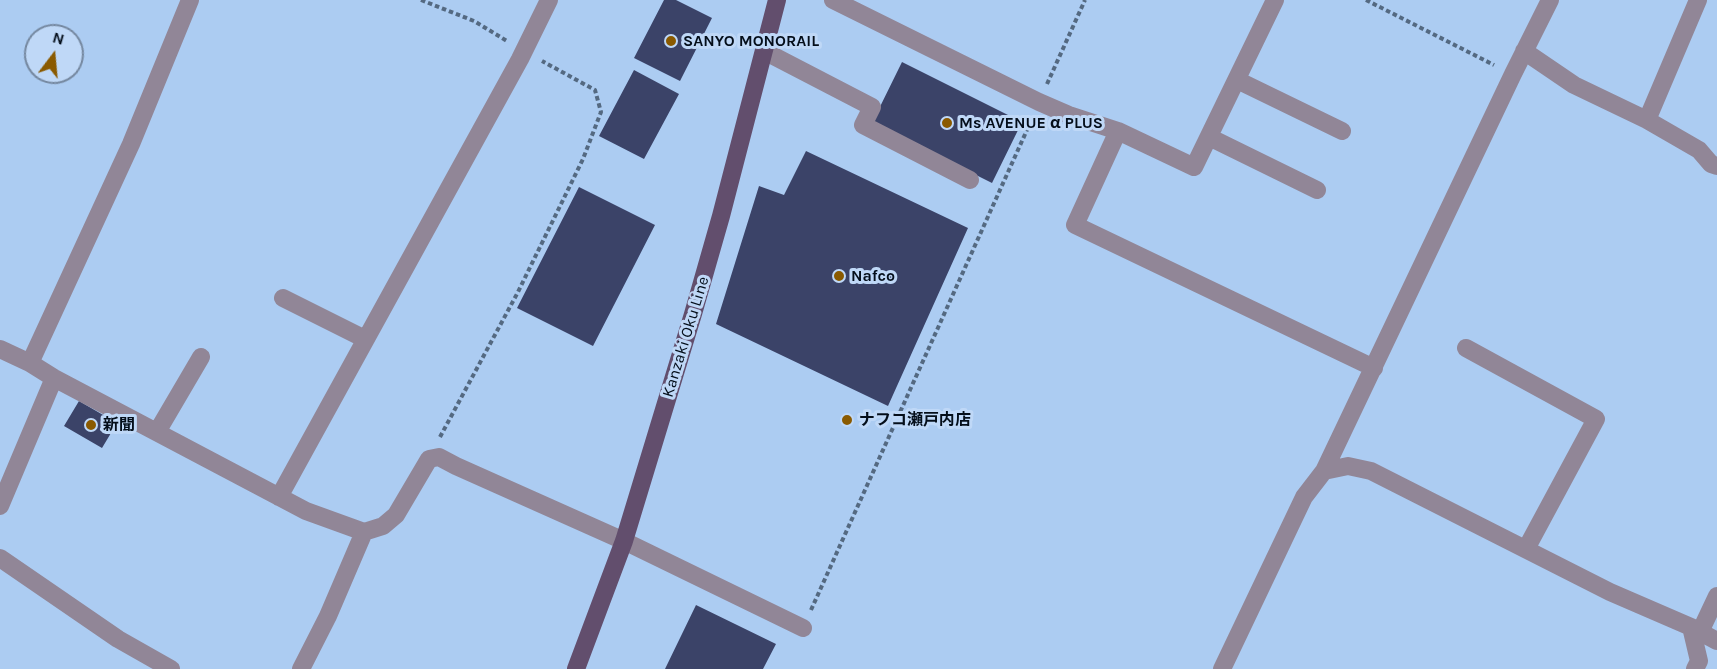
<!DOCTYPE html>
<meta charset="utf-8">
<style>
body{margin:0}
#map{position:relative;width:1717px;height:669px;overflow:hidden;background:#acccf2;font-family:Karla,sans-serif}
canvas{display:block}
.north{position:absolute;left:24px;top:24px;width:60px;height:60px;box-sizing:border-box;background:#bfd8f7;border:2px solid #74879f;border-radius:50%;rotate:16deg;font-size:16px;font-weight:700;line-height:24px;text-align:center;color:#040e1a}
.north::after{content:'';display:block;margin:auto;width:21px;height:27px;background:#8a5a00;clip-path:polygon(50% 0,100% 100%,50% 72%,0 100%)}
</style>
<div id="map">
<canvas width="1717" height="669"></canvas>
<div class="north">N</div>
</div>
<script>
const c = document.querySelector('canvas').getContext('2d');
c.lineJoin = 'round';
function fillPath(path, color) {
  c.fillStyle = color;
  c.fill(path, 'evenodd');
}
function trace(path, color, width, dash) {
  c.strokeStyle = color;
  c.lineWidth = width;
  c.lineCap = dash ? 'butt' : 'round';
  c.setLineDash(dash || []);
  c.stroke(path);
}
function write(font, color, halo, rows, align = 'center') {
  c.font = font + ' Karla,"Noto Sans JP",sans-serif';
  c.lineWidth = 6;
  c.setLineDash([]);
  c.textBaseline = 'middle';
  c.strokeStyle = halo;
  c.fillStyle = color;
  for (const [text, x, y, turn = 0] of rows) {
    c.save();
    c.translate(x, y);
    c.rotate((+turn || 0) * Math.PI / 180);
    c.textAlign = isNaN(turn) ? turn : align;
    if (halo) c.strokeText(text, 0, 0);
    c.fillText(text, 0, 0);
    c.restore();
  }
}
const building = new Path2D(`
 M664,0H676L712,18L680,81L634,58Z
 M902,62L1022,122L992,183L872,123Z
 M634,70L679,94L644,159L599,136Z
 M806,151L968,228L888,406L716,324L759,186L784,195Z
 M579,187L655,225L593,346L517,308Z
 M79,401L117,423L102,448L64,426Z
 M696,605L776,644L763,669H665Z`);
const path = new Path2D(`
 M421,0L474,21L507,41
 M1366,0L1494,65
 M1047,84L1085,0
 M440,437L518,292L583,159L601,112L595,90L542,61
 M811,610L1031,121`);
const minor = new Path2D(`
 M833,0L1039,102L1069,115L1118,131
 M1275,0L1194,167L1118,131L1075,225L1374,368
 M764,51L872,107L863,125L970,180
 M1524,51L1574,85L1647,120L1699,150L1711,164L1717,166
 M1237,80L1342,131
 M1647,120L1698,0
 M1209,137L1317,190
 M283,298L365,339
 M1466,348L1596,419L1526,549
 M0,349L30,363L54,378L306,511L364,532L383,526L396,515L429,459L439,457L456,466L624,541L803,628
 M30,363L131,144L190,0
 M157,432L201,357
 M1324,471L1513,74L1550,0
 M279,497L520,59L549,0
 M0,506L54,378
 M0,558L118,639L171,669
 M1691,627L1699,661L1695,669
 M1700,632L1717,596
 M301,669L328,616L364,532
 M1222,669L1304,497L1324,471L1348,466L1371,471L1610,592L1691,627L1717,641`);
const major = new Path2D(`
 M576,669L624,541L693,314L721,216L777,0`);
const markers = [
 [671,41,6,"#8a5a00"],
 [947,123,6,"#8a5a00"],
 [839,276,6,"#8a5a00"],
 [847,420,6,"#8a5a00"],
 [91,425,6,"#8a5a00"]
];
const poiNames = [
 ["SANYO MONORAIL",683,41],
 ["Ms AVENUE α PLUS",959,123],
 ["Nafco",851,276],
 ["ナフコ瀬戸内店",859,420],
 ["新聞",103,425]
];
const streetNames = [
 ["Kanzaki Oku Line",686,337,-73]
];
fillPath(building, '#3b4368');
trace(path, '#546981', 4, [4.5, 3]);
trace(minor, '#918697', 18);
trace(major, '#624e6d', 18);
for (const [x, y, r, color] of markers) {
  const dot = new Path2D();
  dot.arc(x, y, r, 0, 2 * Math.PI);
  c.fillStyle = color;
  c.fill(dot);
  trace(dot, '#bfd8f7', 2);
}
write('bold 16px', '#040e1a', '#bfd8f7', poiNames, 'left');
write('16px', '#040e1a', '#bfd8f7', streetNames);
</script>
